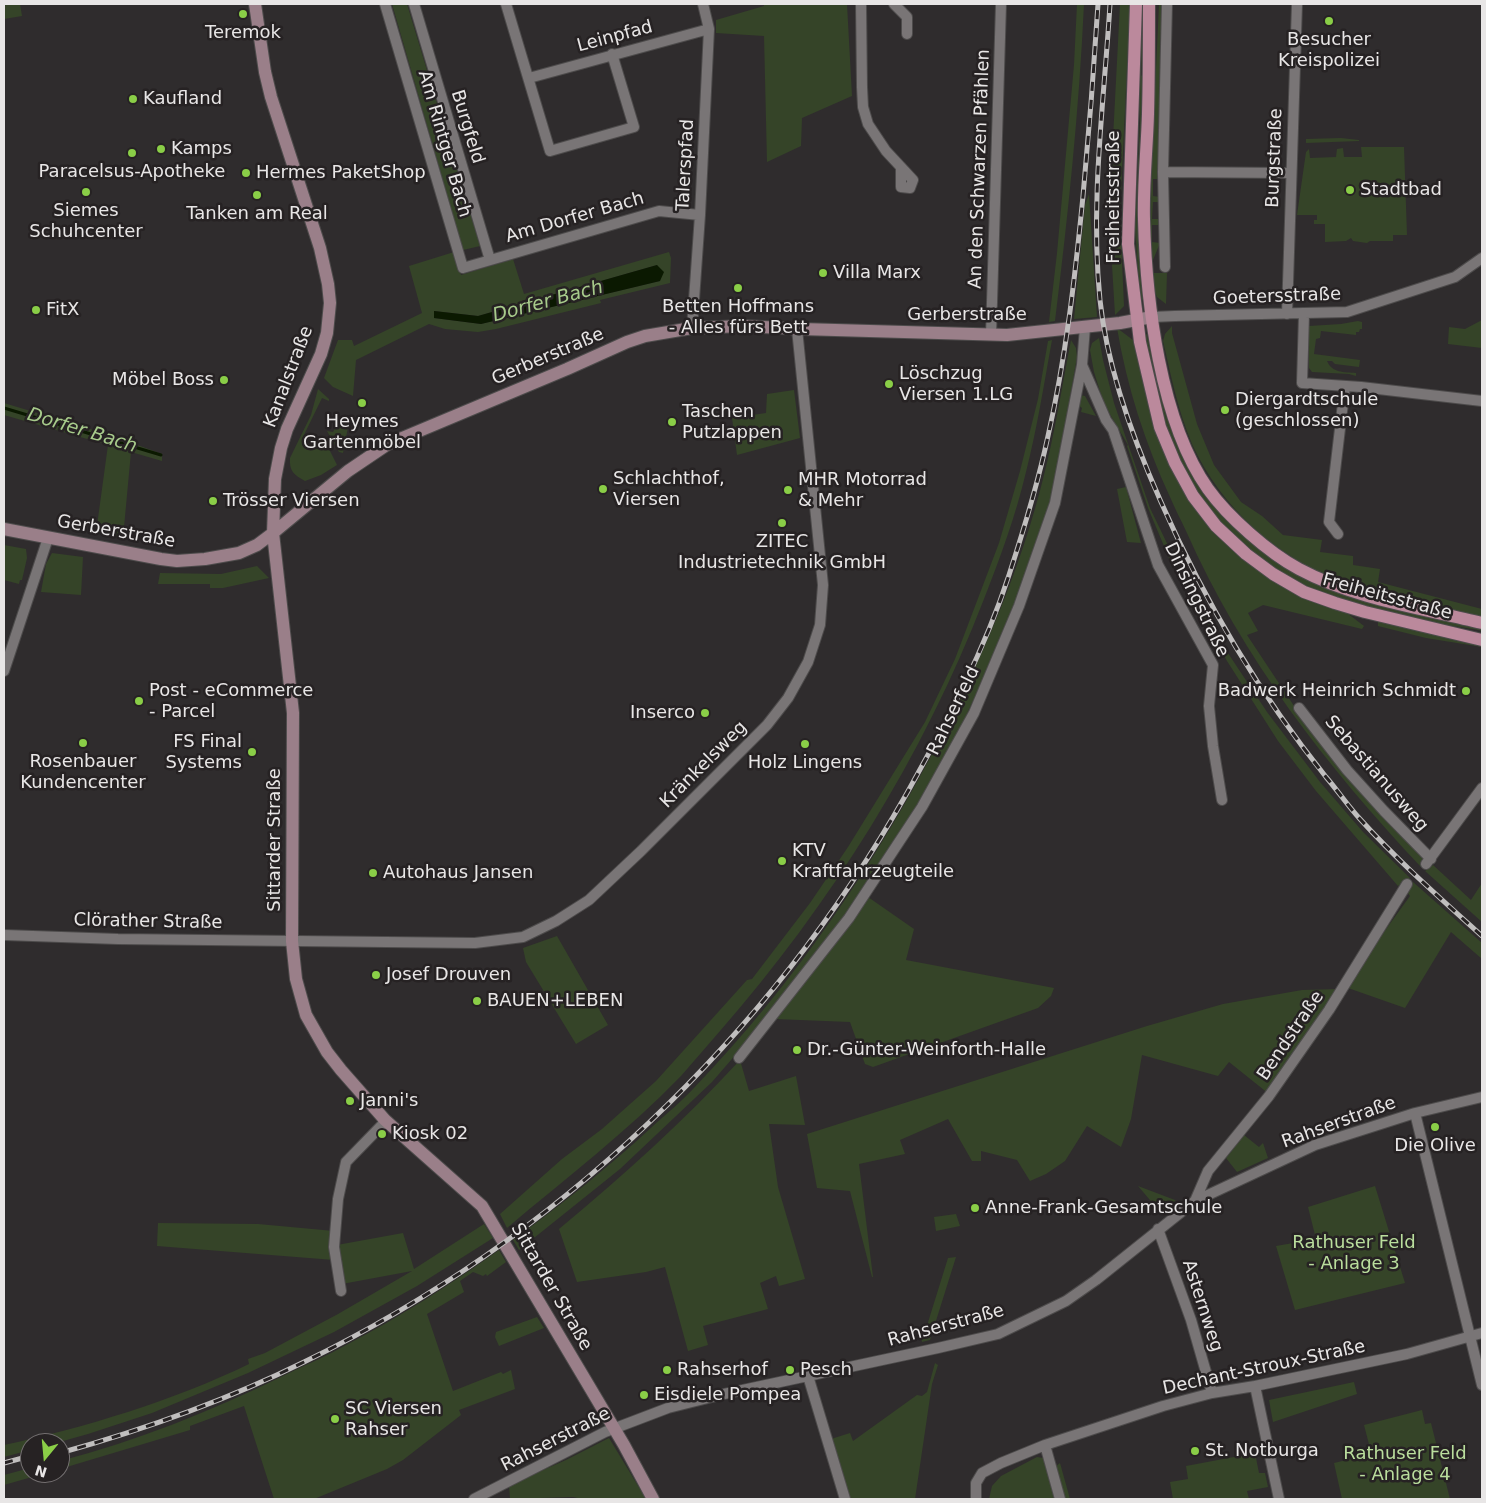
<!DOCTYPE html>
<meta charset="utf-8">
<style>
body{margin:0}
#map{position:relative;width:1486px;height:1503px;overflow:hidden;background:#2f2c2d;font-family:"DejaVu Sans",sans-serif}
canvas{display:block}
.frame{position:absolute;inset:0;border:5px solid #e8e6e6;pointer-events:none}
.north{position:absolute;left:20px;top:1433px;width:50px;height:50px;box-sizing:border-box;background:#262223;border:1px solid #747071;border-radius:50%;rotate:197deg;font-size:14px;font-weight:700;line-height:20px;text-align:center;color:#e8e6e6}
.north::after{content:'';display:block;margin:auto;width:18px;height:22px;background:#8ace47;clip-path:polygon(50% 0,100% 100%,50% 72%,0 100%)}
</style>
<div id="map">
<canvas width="1486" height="1503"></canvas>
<div class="frame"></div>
<div class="north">N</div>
</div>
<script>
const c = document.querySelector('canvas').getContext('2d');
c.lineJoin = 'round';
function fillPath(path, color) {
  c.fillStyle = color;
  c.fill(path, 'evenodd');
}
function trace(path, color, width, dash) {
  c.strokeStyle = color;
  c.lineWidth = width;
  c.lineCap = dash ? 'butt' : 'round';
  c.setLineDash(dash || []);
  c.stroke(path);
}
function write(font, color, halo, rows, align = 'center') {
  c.font = font + ' "DejaVu Sans",sans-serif';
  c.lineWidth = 5;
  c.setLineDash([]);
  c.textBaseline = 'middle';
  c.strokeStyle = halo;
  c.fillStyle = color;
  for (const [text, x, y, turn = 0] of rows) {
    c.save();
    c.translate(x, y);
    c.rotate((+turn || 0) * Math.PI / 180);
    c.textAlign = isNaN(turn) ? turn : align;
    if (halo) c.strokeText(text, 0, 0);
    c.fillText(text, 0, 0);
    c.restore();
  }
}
const green = new Path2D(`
 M4,4H20L22,16L4,19Z
 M392,4H407L480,246L463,250Z
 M764,4H847L852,96L802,118L801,146L767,162L764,36L716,33V20L764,6Z
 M1077,4H1084C1079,111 1068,216 1055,321L1049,322L1057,253L1074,65Z
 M1120,4H1130L1120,215L1124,306L1115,315L1109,215Z
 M1141,4H1144L1141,75L1145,79C1141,152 1135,225 1144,298L1143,300L1140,298L1135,228L1140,122L1138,72Z
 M1159,4H1161V25H1164V32H1161L1159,95H1162V102L1159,103L1158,163L1161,179H1153V196L1160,197V202H1153L1152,219H1160V225H1152V242L1160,243L1153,260V273H1167L1166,304L1157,297L1153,288L1149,221Z
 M1341,138L1359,140V141L1306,143V139Z
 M1361,147H1404L1407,235H1393V241H1370L1367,243L1353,241L1351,238L1346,241L1325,242V224H1314V220H1317V215H1297L1306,152L1309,149L1310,158L1336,157L1337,149L1343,148L1344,157H1362Z
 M1089,194L1097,317L1074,319L1085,205Z
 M454,252L461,275L513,259L524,294L669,252L671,258L670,283L600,300L601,303L496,329L478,332L445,329L429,324L356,360L353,396L333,387L324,378L338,340H352L354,346L422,313L409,266ZM657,265L660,281L481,324L434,318V311L478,316Z
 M1482,320V348L1448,344L1449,327L1465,329Z
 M1358,321L1362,322V329H1360L1359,332H1356V335L1321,331L1320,338L1316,339L1314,354L1360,360L1359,367L1335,364L1332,361H1327C1332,373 1344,372 1356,373V376L1349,374L1312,372L1309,368V326L1341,324Z
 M1172,326V333L1197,424L1214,465L1241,502L1262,516L1283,535L1322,540L1320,552L1353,556V565L1380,569L1378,582L1482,609V618C1436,607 1387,599 1342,582C1277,557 1221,508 1192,444C1178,411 1171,376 1163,341L1165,334Z
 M1117,328L1133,340L1161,443L1178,481L1186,494L1220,538L1347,613L1364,626L1362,629L1263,605L1248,613L1258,631L1247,635L1302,718L1427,858L1421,867C1327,767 1242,658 1186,531C1181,520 1175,509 1170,497C1145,443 1127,387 1117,328Z
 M1145,332L1147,335L1166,415L1180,452L1203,494L1233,526L1260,550L1297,574L1482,628V631C1461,626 1440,625 1419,620C1390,615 1361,606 1334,598C1312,591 1292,579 1273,567C1188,510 1159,429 1145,332Z
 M1099,338L1103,360L1114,403L1150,508L1175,560L1216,635L1267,712L1320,782L1363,832L1410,878L1398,886L1316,791L1278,741L1227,661L1169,558L1148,508L1127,446L1128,445L1104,404L1094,372L1090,350L1092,343Z
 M1052,340C1044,384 1037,429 1026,472C1016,515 1000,558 984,599C923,757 831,904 720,1031C707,1046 694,1061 681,1076C628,1131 566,1178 507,1228L500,1214L562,1159L602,1129L656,1081L747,980L752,979L810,903L848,847L925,722L955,659L999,543L1020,471L1038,399L1048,341Z
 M1071,340L1076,348L1077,357L1052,500L1016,603L987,671L947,756L903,831L834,933L770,1015L712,1082L620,1169L519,1250L513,1240C562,1204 609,1167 653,1126C666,1114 681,1102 693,1089C794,984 877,862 943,733C985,652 1021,567 1043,479C1055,433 1062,386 1071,340Z
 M318,389L329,399V401L322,398L303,437L329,449L337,465L321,475L305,481C294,475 289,471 290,458L311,415Z
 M794,390L800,438L737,455L732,418L766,413L767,394Z
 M1080,395L1085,396L1096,416L1081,412L1082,408L1079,406Z
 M4,403L110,435L162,454V461L131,452L123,538L96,533L108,445L4,415Z
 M340,418L349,422L343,453L339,452L327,431L333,432Z
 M1126,487L1141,543L1127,542L1117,489Z
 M4,545L26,549L27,558L22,580H20L19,584L4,580Z
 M52,553L83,557L81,595L41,592L46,564Z
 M257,566L269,578L223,588H210V584H158L160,573L221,574Z
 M1378,621L1482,646V647L1426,638L1378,626Z
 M1433,865L1471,900L1482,883V922L1425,871Z
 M1413,882L1482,943V959L1451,932L1405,1008L1348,988L1355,972L1410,896L1407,892Z
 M868,897L914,929L906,960L1054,988L1051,996L1038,1008L873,1067L865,1064L850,1022L775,1019L829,952Z
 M557,936L608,1025L576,1044L526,962L523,948Z
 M1340,989L1269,1094L1229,1062L1218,1076L1142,1055L1131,1119L1121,1147L1087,1126L1065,1161L1046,1174L1030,1181L1017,1160L981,1151V1161H972L948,1119L900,1140L905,1154L859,1164L873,1277H872L850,1191L817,1188L807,1134L1147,1026L1223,1004L1302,990Z
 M740,1060L749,1091L796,1076L805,1125L769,1124L778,1187L805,1279L779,1286L776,1276L760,1283L768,1309L703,1326L708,1345L688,1351L665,1267L646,1272L577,1282L559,1229C623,1176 684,1121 740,1060Z
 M1244,1135L1259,1147L1263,1143L1268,1158L1237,1172L1226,1158Z
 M1138,1186L1175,1200H1176L1161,1213Z
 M1375,1186L1405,1283L1295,1310L1276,1246L1316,1239L1308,1207Z
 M956,1214L960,1226L936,1231L934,1217Z
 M158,1223L258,1224L334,1231V1260L157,1246Z
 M484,1224L493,1238L417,1286L334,1332L248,1373L152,1413L88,1434L56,1443H30V1450L4,1457V1445C84,1428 175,1400 249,1364L248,1359L265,1353L338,1314L412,1271L342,1284L337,1245L403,1233L414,1269Z
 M499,1250L506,1262L487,1276L486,1274L483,1276L473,1272L460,1281L464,1292L427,1314L453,1391L501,1372L503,1374L511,1370L515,1389L459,1410L461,1415L403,1460L387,1469L314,1499H274L244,1406L190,1426V1430L60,1469V1461C137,1441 211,1411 283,1376C305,1365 327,1356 348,1344C400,1317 451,1284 499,1250Z
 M956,1257L930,1340L922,1342L921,1335L925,1332L948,1258Z
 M537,1317L544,1328L499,1346L495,1337L496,1332Z
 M935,1363L938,1365L932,1384L915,1499H849L831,1439L850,1433L853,1441L917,1395L922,1396L927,1392Z
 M1354,1382L1357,1394L1273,1422L1269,1400Z
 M1422,1410L1425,1424L1431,1423L1450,1499H1342L1334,1463L1363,1456V1454L1371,1452L1364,1425Z
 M609,1438L646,1499H582L573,1497L510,1499L509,1485L566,1460Z
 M1255,1453L1259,1473H1265L1268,1487L1247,1491L1249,1499H1173L1170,1482L1188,1479L1186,1466Z
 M1037,1457L1043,1458L1047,1462L1055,1499H989L992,1486L1001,1476Z
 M1060,1463L1070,1499H1061L1055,1467Z
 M30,1468V1473H46L4,1485V1475Z`);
const water = new Path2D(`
 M657,265L664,272L660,281L481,324L434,318V311L478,316Z`);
const stream = new Path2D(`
 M4,408L161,455`);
const street = new Path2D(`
 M385,4L463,268L659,211L700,215
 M414,4L490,260
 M506,4L550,151L634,127L612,54
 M861,4L862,87L863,107L868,124L886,151L913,180L910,188L901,187V167
 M894,4L907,17V34
 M529,78L709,29
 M1163,172L1290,173
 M1165,267L1163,172L1167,4
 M1287,314L1297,4
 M1304,314L1302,383L1361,387L1482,401
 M1152,317L1175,316L1347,312L1455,277L1482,258
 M692,328L700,215L709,29L703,4
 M991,335L1001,4
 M1082,365L1106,420L1113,430L1158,565L1213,665L1209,706L1213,746L1222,800
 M1338,534L1329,522L1345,386
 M4,671L48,538
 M1299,708L1347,770L1384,811L1431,859
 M1426,864L1482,788
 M4,935L118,939L475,943L523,937L556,921L589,900L641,851L767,725L788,698L808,662L820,625L823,585L797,329
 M739,1058L849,918L922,807L974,713L1019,606L1055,503L1082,365L1085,327
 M1415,1113L1482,1385
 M1195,1201L1208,1171L1269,1096L1329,1010L1407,884
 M1158,1229L1191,1320L1212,1393
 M341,1291L334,1247L338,1199L346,1162L382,1125L385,1120
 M808,1376L845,1499
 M1255,1386L1279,1499
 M1045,1445L1060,1499
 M474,1499L605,1432L668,1408L724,1394L938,1348L998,1334L1066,1301L1096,1280L1195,1201L1315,1145L1415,1113L1482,1097
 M976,1499V1483L982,1473L1001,1463L1045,1445L1163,1406L1212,1393L1255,1386L1407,1354L1482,1333`);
const secondary = new Path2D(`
 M255,4L265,72L271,97L320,248L328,284L330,303L327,333L321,354L287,429L281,448L275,479L273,533L293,713L292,941L296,979L306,1015L327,1052L341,1070L385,1120L482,1206L624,1445L653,1499
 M4,529L161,559L177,561L205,559L239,553L257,545L273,533L348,471L388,444L567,369L627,342L645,336L692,328L744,326L801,329L1007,335L1120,323L1152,317`);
const primary = new Path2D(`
 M1136,4L1128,244L1140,342L1160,427L1175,463L1193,496L1216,526L1246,554L1273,574L1304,592L1335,603L1365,612L1482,640
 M1149,4C1149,40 1149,77 1148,114C1147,149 1143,184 1144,219C1146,301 1160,421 1208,489C1228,517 1269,553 1299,569C1355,599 1421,608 1482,623`);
const rail = new Path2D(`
 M1110,4C1104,103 1090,200 1100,300C1107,368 1133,439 1161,502C1205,602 1258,692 1326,777C1338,791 1348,806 1360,819C1398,861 1440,898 1482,936
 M60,1453C143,1430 227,1400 304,1362C557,1239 768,1038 907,793C946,723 984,652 1009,575C1024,529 1038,483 1048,436C1066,357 1075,277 1083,196C1089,132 1094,68 1098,4
 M4,1463L30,1456`);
const markers = [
 [243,14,5,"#8ace47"],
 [1329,21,5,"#8ace47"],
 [133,99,5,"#8ace47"],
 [161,149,5,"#8ace47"],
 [132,153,5,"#8ace47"],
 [246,173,5,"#8ace47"],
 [1350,190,5,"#8ace47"],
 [86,192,5,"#8ace47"],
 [257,195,5,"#8ace47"],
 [823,273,5,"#8ace47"],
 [738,288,5,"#8ace47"],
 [36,310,5,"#8ace47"],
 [224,380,5,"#8ace47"],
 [889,384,5,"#8ace47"],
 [362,403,5,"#8ace47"],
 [1225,410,5,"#8ace47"],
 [672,422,5,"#8ace47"],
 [603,489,5,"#8ace47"],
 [788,490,5,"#8ace47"],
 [213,501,5,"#8ace47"],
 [782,523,5,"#8ace47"],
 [1466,691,5,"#8ace47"],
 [139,701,5,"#8ace47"],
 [705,713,5,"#8ace47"],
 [83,743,5,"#8ace47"],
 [805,744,5,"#8ace47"],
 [252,752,5,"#8ace47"],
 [782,861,5,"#8ace47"],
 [373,873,5,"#8ace47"],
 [376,975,5,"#8ace47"],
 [477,1001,5,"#8ace47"],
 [797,1050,5,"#8ace47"],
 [350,1101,5,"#8ace47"],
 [1435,1127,5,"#8ace47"],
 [382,1134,5,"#8ace47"],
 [975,1208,5,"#8ace47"],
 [667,1370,5,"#8ace47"],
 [790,1370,5,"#8ace47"],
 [644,1395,5,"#8ace47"],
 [335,1419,5,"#8ace47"],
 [1195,1451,5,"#8ace47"]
];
const poiNames = [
 ["Teremok",243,33,"center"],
 ["Besucher",1329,40,"center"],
 ["Kreispolizei",1329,61,"center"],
 ["Kaufland",143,99],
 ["Kamps",171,149],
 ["Paracelsus-Apotheke",132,172,"center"],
 ["Hermes PaketShop",256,173],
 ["Stadtbad",1360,190],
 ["Siemes",86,211,"center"],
 ["Schuhcenter",86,232,"center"],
 ["Tanken am Real",257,214,"center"],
 ["Villa Marx",833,273],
 ["Betten Hoffmans",738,307,"center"],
 ["- Alles fürs Bett",738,328,"center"],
 ["FitX",46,310],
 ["Löschzug",899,374],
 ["Viersen 1.LG",899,395],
 ["Möbel Boss",214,380,"right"],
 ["Diergardtschule",1235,400],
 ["(geschlossen)",1235,421],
 ["Taschen",682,412],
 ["Putzlappen",682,433],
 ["Heymes",362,422,"center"],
 ["Gartenmöbel",362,443,"center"],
 ["Schlachthof,",613,479],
 ["Viersen",613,500],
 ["MHR Motorrad",798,480],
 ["& Mehr",798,501],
 ["Trösser Viersen",223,501],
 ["ZITEC",782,542,"center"],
 ["Industrietechnik GmbH",782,563,"center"],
 ["Post - eCommerce",149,691],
 ["- Parcel",149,712],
 ["Badwerk Heinrich Schmidt",1456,691,"right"],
 ["Inserco",695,713,"right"],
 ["FS Final",242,742,"right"],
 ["Systems",242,763,"right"],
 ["Rosenbauer",83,762,"center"],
 ["Kundencenter",83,783,"center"],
 ["Holz Lingens",805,763,"center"],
 ["KTV",792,851],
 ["Kraftfahrzeugteile",792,872],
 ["Autohaus Jansen",383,873],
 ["Josef Drouven",386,975],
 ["BAUEN+LEBEN",487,1001],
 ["Dr.-Günter-Weinforth-Halle",807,1050],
 ["Janni's",360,1101],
 ["Kiosk 02",392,1134],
 ["Die Olive",1435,1146,"center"],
 ["Anne-Frank-Gesamtschule",985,1208],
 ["Rahserhof",677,1370],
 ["Pesch",800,1370],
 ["Eisdiele Pompea",654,1395],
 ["SC Viersen",345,1409],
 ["Rahser",345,1430],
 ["St. Notburga",1205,1451]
];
const streetNames = [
 ["Leinpfad",615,37,-15],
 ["Burgfeld",467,127,73],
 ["Am Rintger Bach",444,144,74],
 ["Burgstraße",1275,158,-88],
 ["Talerspfad",686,165,-87],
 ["An den Schwarzen Pfählen",980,169,-88],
 ["Freiheitsstraße",1114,197,-90],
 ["Am Dorfer Bach",575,218,-16],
 ["Goetersstraße",1277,297,-2],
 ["Gerberstraße",967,315],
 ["Gerberstraße",548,357,-23],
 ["Kanalstraße",289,377,-69],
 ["Gerberstraße",116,532,10],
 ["Freiheitsstraße",1387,597,15],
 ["Dinsingstraße",1196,600,64],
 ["Rahserfeld",954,711,-64],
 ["Kränkelsweg",704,765,-45],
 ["Sebastianusweg",1376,774,49],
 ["Sittarder Straße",275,840,-90],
 ["Clörather Straße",148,922,1],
 ["Bendstraße",1291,1036,-56],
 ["Rahserstraße",1339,1123,-20],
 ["Sittarder Straße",551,1287,60],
 ["Asternweg",1202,1306,72],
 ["Rahserstraße",946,1326,-15],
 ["Dechant-Stroux-Straße",1264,1368,-12],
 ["Rahserstraße",556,1440,-27]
];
const parkNames = [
 ["Rathuser Feld",1354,1243],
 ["- Anlage 3",1354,1264],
 ["Rathuser Feld",1405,1454],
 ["- Anlage 4",1405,1475]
];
const waterNames = [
 ["Dorfer Bach",548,302,-15],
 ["Dorfer Bach",82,431,17]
];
fillPath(green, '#354428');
fillPath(water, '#0b1901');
trace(stream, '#0b1901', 3);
trace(street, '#4d4b4b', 12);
trace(secondary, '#4d4b4b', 14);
trace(primary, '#4d4b4b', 14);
trace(street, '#797576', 10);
trace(secondary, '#9a7f89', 12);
trace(primary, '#bb899c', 12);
trace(rail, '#c0bebe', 5);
trace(rail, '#262223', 3, [9]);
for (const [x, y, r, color] of markers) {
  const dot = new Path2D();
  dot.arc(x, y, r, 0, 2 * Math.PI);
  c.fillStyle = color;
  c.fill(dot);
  trace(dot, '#262223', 2);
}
write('18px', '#e8e6e6', '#262223', poiNames, 'left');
write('18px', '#e8e6e6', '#262223', streetNames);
write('18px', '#bade9d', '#262223', parkNames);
write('italic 19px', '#a7cb8b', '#262223', waterNames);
</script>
